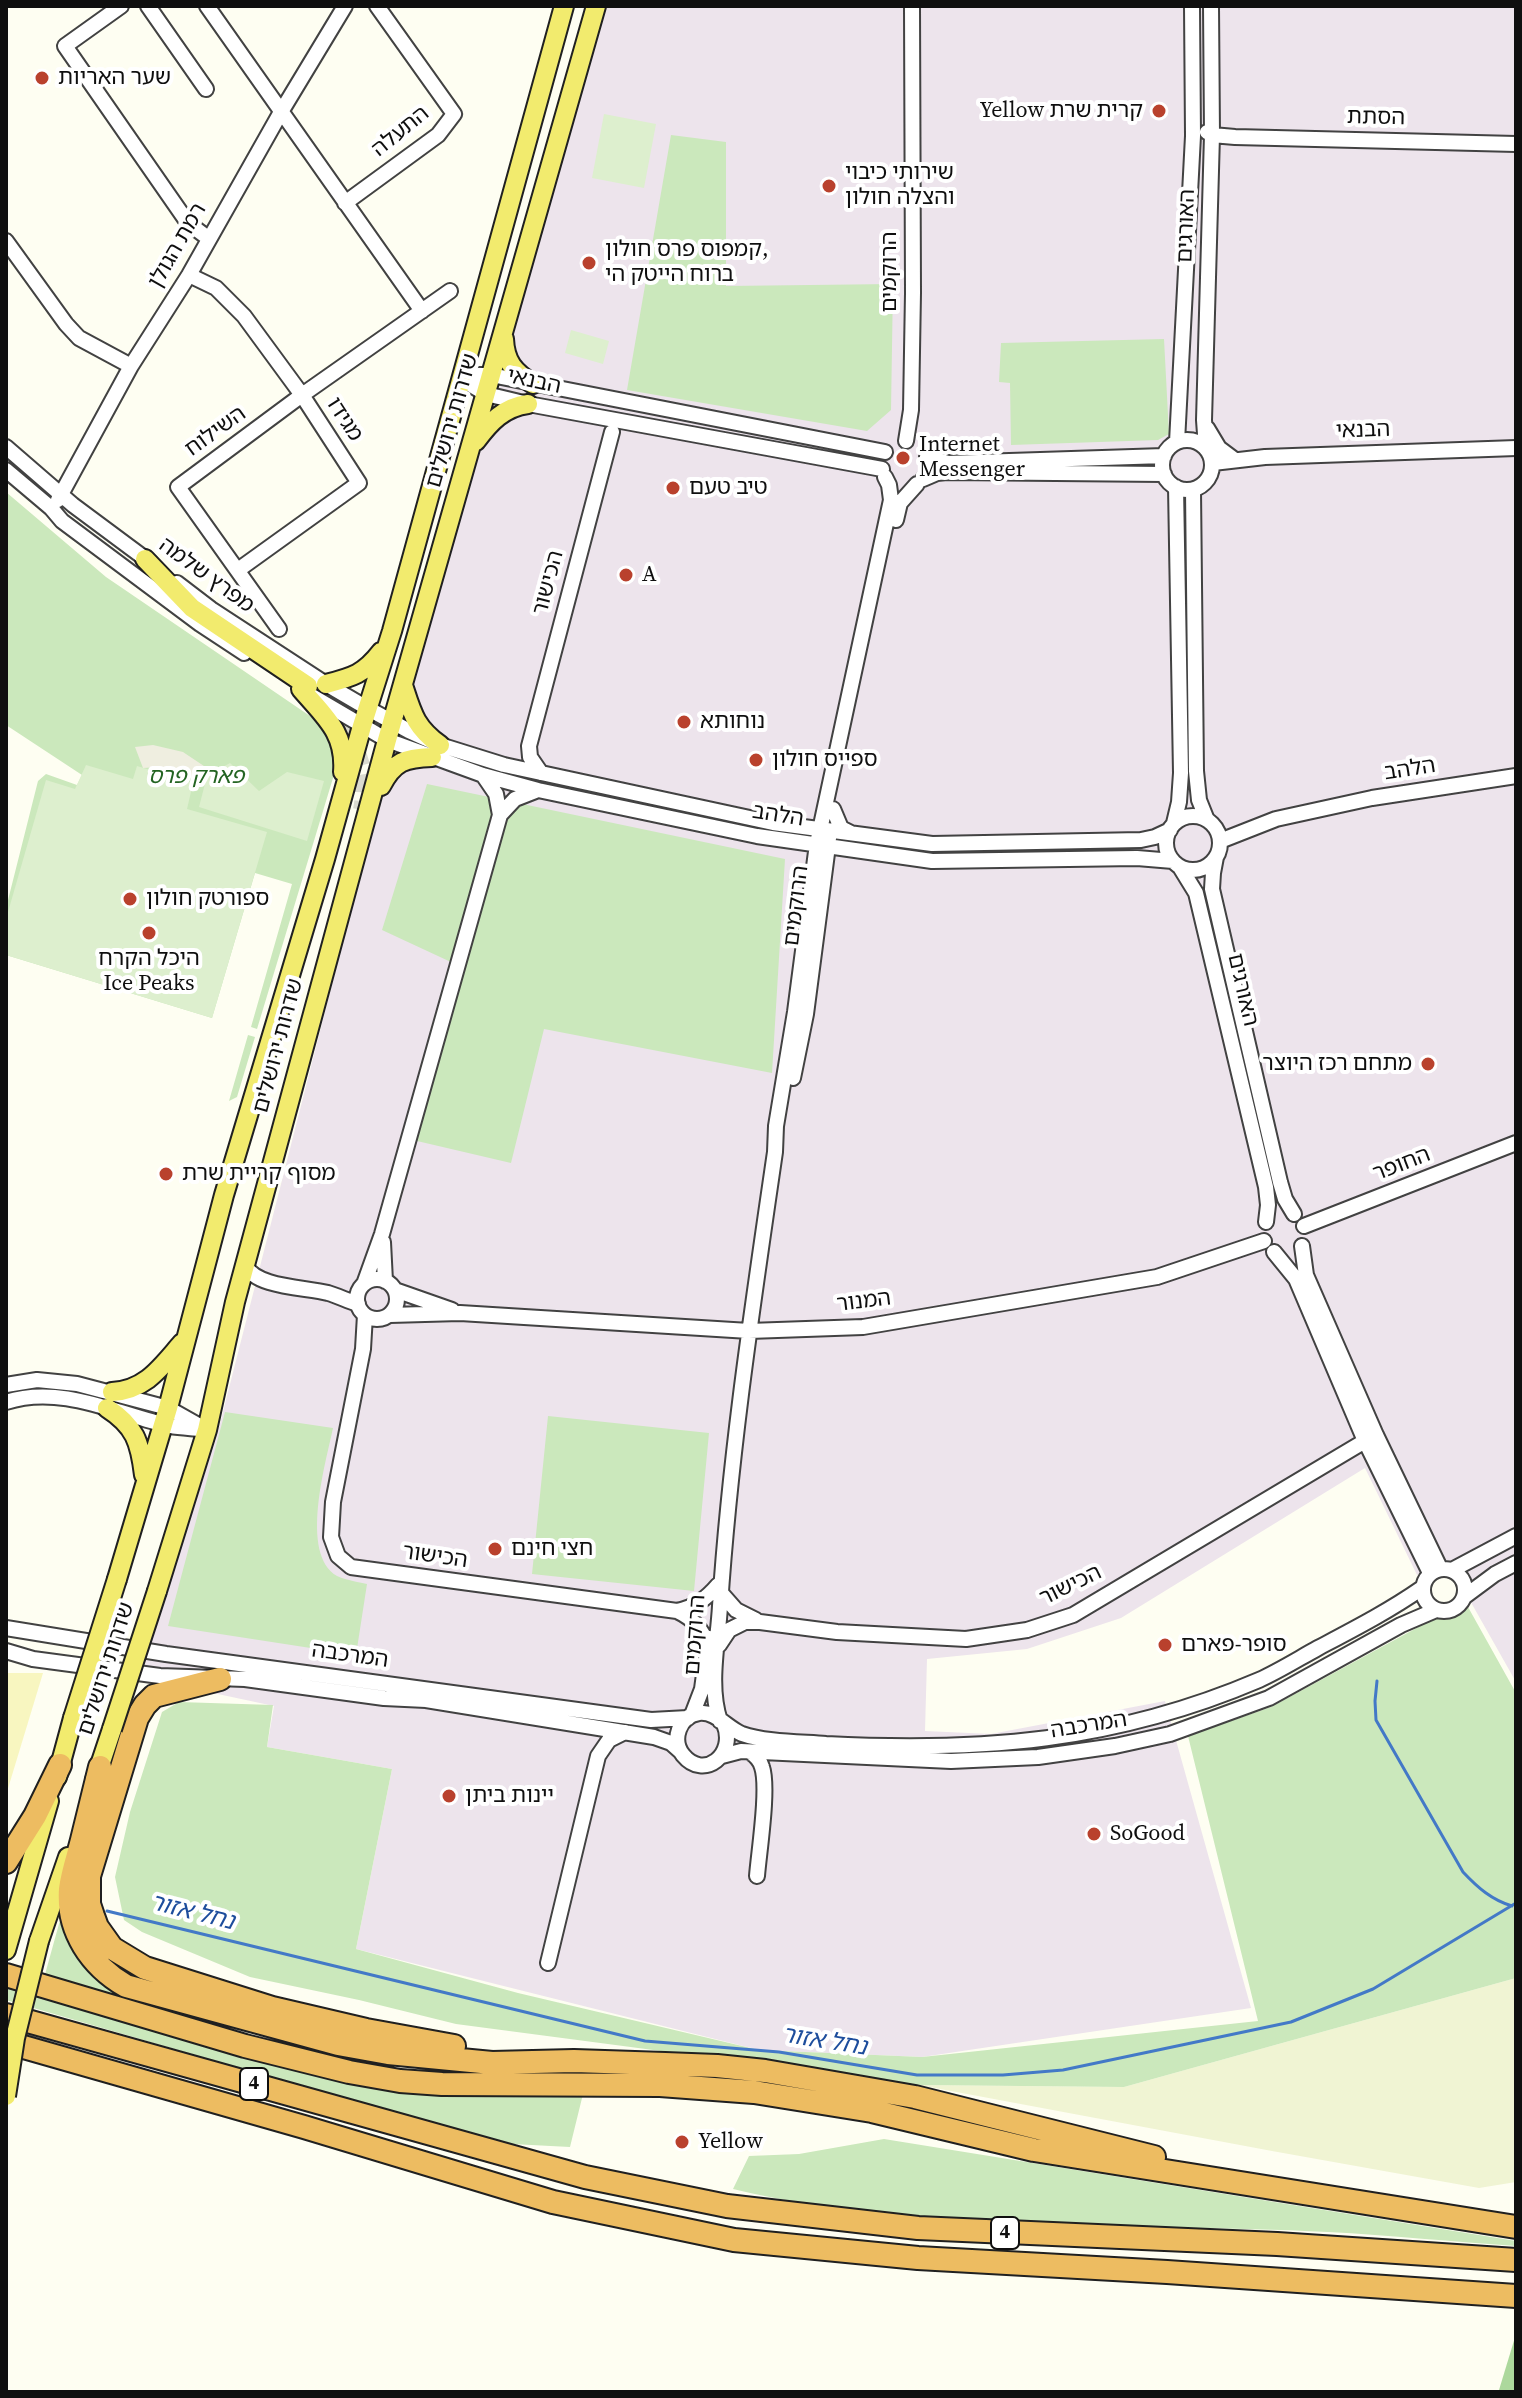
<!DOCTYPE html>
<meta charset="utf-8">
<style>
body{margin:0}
#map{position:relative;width:1522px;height:2398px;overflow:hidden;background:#fefef2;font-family:"Source Serif 4",serif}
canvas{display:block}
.frame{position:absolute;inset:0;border:8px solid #0f0f0f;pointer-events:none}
</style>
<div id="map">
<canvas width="1522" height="2398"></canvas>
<div class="frame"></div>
</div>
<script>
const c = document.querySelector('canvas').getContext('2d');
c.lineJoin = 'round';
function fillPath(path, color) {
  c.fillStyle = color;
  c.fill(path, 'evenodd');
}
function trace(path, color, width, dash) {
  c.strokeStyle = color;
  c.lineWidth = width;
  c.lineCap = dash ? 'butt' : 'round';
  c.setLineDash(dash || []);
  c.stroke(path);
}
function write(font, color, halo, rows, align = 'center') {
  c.font = font + ' "Source Serif 4","Noto Sans Hebrew",serif';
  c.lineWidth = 8;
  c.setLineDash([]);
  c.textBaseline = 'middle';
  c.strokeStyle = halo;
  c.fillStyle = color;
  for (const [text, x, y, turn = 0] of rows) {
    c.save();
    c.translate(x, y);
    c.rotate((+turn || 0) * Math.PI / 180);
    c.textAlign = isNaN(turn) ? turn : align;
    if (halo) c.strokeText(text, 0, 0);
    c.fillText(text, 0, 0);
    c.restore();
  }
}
const industrial = new Path2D(`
 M603,6H1516V1682L1447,1560L1417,1575L1365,1468L1121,1618L1027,1649L927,1659L925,1731L991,1734L1165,1701L1251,2008L922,2057L759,2050L356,1949L392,1769L267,1747L274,1706L138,1677L216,1439L408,686Z`);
const farmland = new Path2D(`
 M1516,1978V2182L1479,2188L1272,2151L919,2085L1124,2087Z`);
const green = new Path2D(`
 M671,135L726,142V286L893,284L891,410L867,431L627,390Z
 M1164,339L1169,434L1158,440L1011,445L1010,383L999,382L1001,343Z
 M6,492L106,577L310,716C330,737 336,748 333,778L257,1029L251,1027L292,884L255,873L212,1018L6,955V908L38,781L46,774L77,785L82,775L6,725Z
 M427,784L785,859L772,1073L544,1029L511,1163L417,1141L453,963L382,930Z
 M248,1035L255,1037L237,1097L229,1101Z
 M225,1412L333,1428C326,1462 299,1554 337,1576C346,1580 358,1582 367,1584L356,1655L168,1626Z
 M548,1416L709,1433L694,1591L532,1574Z
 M1468,1607L1516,1693V1978L1124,2087L919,2085L456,2024L359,2000L250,1977L142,1932L124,1920L115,1877L130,1812L162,1712L179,1702L273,1705L267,1747L392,1769L356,1949L518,1993L759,2050L922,2057L1258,2021L1188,1736L1271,1707L1435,1618L1452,1615Z
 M62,1913L113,1991L115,1999L44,1978Z
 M6,1985L363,2082L583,2094L570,2147L512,2144L456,2131L6,2000Z
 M884,2139L1516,2241V2246C1453,2242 1390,2235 1328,2232C1130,2222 928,2235 733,2189L749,2156L799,2154Z`);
const forest = new Path2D(`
 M1516,2334V2391L1499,2390Z`);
const sand = new Path2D(`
 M6,1673H43L6,1795Z`);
const pitch = new Path2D(`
 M604,114L656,124L644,188L592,178Z
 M571,330L609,341L603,364L565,353Z
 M230,763L259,791L287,772L324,781L307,841L199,807L207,776Z
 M86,765L133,779L137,766L193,783L187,809L267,832L212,1018L6,955V919L46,780L75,789Z`);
const plaza = new Path2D(`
 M153,745L183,752L204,766L188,780L160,767L143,768L135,747Z`);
const stream = new Path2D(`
 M1377,1681L1375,1701L1376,1720L1463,1872C1478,1888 1492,1900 1512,1906
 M107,1911L645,2041L779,2052L917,2075H1003L1063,2070L1291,2022L1373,1989L1516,1903`);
const majorTunnel = new Path2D(`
 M325,704C353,734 370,769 362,810`);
const minor = new Path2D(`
 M121,6L65,46L188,223L208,238
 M148,6L206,89
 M207,6L422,311
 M1207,132L1212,135L1235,137L1516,144
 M345,203L438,135L454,114L377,6
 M6,241L66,324L79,338L131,366
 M189,275L216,288L244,316L302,395L359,483L238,570
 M463,380L478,375H491L885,452
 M463,380L486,394L528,404L882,469
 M1207,428L1219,448L1235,460
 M1162 465a25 25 0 1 1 50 0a25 25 0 1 1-50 0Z
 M906,441L911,410L913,293L912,6
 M1177,442L1193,136L1192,6
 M6,447L73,505L151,563
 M1206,448L1204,420L1212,135L1211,6
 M927,457L948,463L1164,456
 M1213,463L1265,457L1516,448
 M6,470L51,508L62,521L200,624L244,653
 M923,479L937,473L947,472L1164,474
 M1193,490L1196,771L1199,800L1207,820
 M58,500L131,366L189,275L281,112L345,6
 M896,520L900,503L917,484
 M177,583L211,609L326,684L367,708L409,731L440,745L504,765L773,823L932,844L1141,840L1155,837L1170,830
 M279,629L178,487L302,395L450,291
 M312,696L387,740L483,775L538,790L757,836L932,861L1137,858L1173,861
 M541,773L530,757L529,746L612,432
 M483,775L496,794L500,815
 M833,809L841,828L851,833
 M1166 843a27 27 0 1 1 54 0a27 27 0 1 1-54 0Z
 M1174,823L1179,802L1181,773L1176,487
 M1220,841L1276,819L1372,798L1516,776
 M1216,857L1213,873L1212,889L1280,1182L1285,1199L1294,1214
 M1180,867L1196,893L1266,1187L1268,1205L1266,1222
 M793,1078L806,1014L829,838
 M1304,1226L1516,1143
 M383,1242L385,1281
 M1302,1246L1306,1275L1376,1435L1440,1568
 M1274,1252L1296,1279L1365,1441L1430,1573
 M245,1265C256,1288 305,1287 328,1293C338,1296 348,1301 358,1304
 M357 1299a20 20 0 1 1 40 0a20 20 0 1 1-40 0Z
 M364,1284L382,1234L500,815L515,799L538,790
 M395,1290L452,1310
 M365,1315L363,1349L333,1502L331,1537L338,1556L351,1567L677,1611C694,1619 702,1629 708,1646
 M390,1315L460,1313L749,1331L863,1327L1157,1277L1264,1241
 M6,1385L37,1380L77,1384L168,1408L207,1430
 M6,1402C61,1384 117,1414 170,1426C180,1428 191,1428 201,1429
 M1423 1590a21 21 0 1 1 42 0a21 21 0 1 1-42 0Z
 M1452,1570L1516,1536
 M721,1593L736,1610L756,1620
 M1464,1597L1495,1574L1516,1563
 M677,1611C695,1607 706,1599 718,1585
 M6,1628L166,1654L651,1720L688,1718
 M719,1645L729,1630L745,1622H760L837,1632L966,1639L1027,1630L1073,1615L1365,1441
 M6,1651L33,1659L160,1676L245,1679L384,1698L426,1700L654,1737L671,1743L680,1751
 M692,1715L702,1689L709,1638
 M720,1721C708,1685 718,1643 720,1606C730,1454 753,1303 775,1152L776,1126L795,1012L817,844L891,500L889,485L885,477
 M724,1724C737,1754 704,1781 683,1755C671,1740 679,1716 699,1713C716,1711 727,1728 742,1734C764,1742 801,1742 826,1744C981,1752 1114,1742 1259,1680C1279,1671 1298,1659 1318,1648C1354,1629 1389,1611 1422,1588
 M750,1752C756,1756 760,1760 762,1767C769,1788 759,1851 757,1876
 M722,1756L741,1751L951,1761L1038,1757L1115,1746L1170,1734L1269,1698L1401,1625L1436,1610
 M548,1963L598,1756L609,1740L625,1732`);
const major = new Path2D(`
 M504,339C505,362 514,372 533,384
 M476,441C490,422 504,407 528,404
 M145,559L192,608L308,686
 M326,684C353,677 364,674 381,652
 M403,685C412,713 415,727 440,745
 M301,689C325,717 346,733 343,772
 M381,786C394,761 405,758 432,757
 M112,1392C146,1390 161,1367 182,1343
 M107,1408C135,1426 140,1442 144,1475
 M117,1579L168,1408L224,1195L325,859L362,726L392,631L564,6
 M157,1591L207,1430L235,1302L387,740L596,6
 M57,1777L73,1718
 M95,1780L112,1729
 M39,1941L68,1857
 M6,1950L49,1801`);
const highway = new Path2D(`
 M220,1679L154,1696L145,1705L137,1718L89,1876V1904L93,1916L97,1927L112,1948L145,1968L272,2008L366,2030L454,2046
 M100,1767C94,1792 88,1816 82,1840C78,1856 72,1873 70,1889C67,1931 91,1966 126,1986L338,2044L388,2053L492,2063L574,2061L665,2064L717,2066L765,2071L915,2097L1154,2157
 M6,1862L35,1816L60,1765
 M6,1975L245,2046L349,2072L400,2081L442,2084L660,2085L754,2092L872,2111L1034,2150L1516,2227
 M6,2015L585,2177L727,2206L918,2228L1277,2244L1516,2260
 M6,2042L304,2127L553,2202L734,2240L918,2258L1167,2272L1516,2296`);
const majorBridge = new Path2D(`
 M73,1718L117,1579
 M112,1729L157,1591
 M6,2096L15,2038L39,1941`);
const markers = [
 [42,78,8,"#b9412d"],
 [1159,111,8,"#b9412d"],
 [829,186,8,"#b9412d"],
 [589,263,8,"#b9412d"],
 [903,458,8,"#b9412d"],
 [673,488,8,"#b9412d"],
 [626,575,8,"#b9412d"],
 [684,722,8,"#b9412d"],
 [756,760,8,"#b9412d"],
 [130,899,8,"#b9412d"],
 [149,933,8,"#b9412d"],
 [1428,1064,8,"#b9412d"],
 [166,1174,8,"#b9412d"],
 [495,1549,8,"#b9412d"],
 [1165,1645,8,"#b9412d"],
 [449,1796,8,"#b9412d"],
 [1094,1834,8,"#b9412d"],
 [682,2142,8,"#b9412d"]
];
const shields = [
 [254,2084,28],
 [1005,2233,28]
];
const shieldNames = [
 ["4",254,2084],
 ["4",1005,2233]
];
const poiNames = [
 ["שער האריות",58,78],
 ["Yellow קרית שרת",1143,111,"right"],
 ["שירותי כיבוי",845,173],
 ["והצלה חולון",845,198],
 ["קמפוס פרס חולון,",605,250],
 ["ברוח הייטק הי",605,275],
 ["Internet",919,445],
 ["Messenger",919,470],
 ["טיב טעם",689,488],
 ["A",642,575],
 ["נוחותא",700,722],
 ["ספייס חולון",772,760],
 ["ספורטק חולון",146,899],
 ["היכל הקרח",149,959,"center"],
 ["Ice Peaks",149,984,"center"],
 ["מתחם רכז היוצר",1412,1064,"right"],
 ["מסוף קריית שרת",182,1174],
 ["חצי חינם",511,1549],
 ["סופר-פארם",1181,1645],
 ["יינות ביתן",465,1796],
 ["SoGood",1110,1834],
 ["Yellow",698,2142]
];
const streetNames = [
 ["הסתת",1376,118,1],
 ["התעלה",401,132,-39],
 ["האורגים",1187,226,-88],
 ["רמת הגולן",178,246,-60],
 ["הרוקמים",890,272,-90],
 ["הבנאי",534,382,12],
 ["מגידו",344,420,57],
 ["שדרות ירושלים",453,421,-74],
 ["הבנאי",1363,431,-2],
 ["השילוח",216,432,-36],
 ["מפרץ שלמה",206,576,36],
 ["הכישור",549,583,-75],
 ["הלהב",1410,770,-9],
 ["הלהב",778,816,9],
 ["הרוקמים",797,906,-83],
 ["האורגים",1242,990,77],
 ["שדרות ירושלים",279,1046,-75],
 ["החופר",1402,1165,-21],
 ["המנור",864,1302,-7],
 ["הכישור",435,1557,8],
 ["הכישור",1071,1586,-26],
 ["הרוקמים",696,1635,-86],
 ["המרכבה",350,1656,8],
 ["שדרות ירושלים",107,1669,-72],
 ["המרכבה",1089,1726,-9]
];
const parkNames = [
 ["פארק פרס",196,777]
];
const waterNames = [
 ["נחל אזור",192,1913,14],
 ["נחל אזור",824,2042,9]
];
fillPath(industrial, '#ede4ec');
fillPath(farmland, '#f0f4d3');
fillPath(green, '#cbe8bc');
fillPath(forest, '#acd89c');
fillPath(sand, '#f8f6c0');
fillPath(pitch, '#ddefce');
fillPath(plaza, '#efeee0');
trace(stream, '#4379c7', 3);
trace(majorTunnel, '#dadad0', 18, [18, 9]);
trace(minor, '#424242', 18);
trace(major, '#202020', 22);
trace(highway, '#202020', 26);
trace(minor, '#fff', 14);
trace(major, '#f2eb6e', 18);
trace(highway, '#edbc61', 22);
trace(majorBridge, '#202020', 22, []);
trace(majorBridge, '#f2eb6e', 18);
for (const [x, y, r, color] of markers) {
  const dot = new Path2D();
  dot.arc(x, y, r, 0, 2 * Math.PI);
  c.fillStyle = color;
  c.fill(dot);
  trace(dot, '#fff', 3);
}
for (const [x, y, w] of shields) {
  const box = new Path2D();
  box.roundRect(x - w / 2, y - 16, w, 32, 6);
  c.fillStyle = '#fff';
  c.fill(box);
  trace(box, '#0f0f0f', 2);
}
write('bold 20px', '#0f0f0f', null, shieldNames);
write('22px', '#0f0f0f', '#fff', poiNames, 'left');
write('22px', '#0f0f0f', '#fff', streetNames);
write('italic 22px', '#236422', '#fff', parkNames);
write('italic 24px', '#1d4d9c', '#fff', waterNames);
</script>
